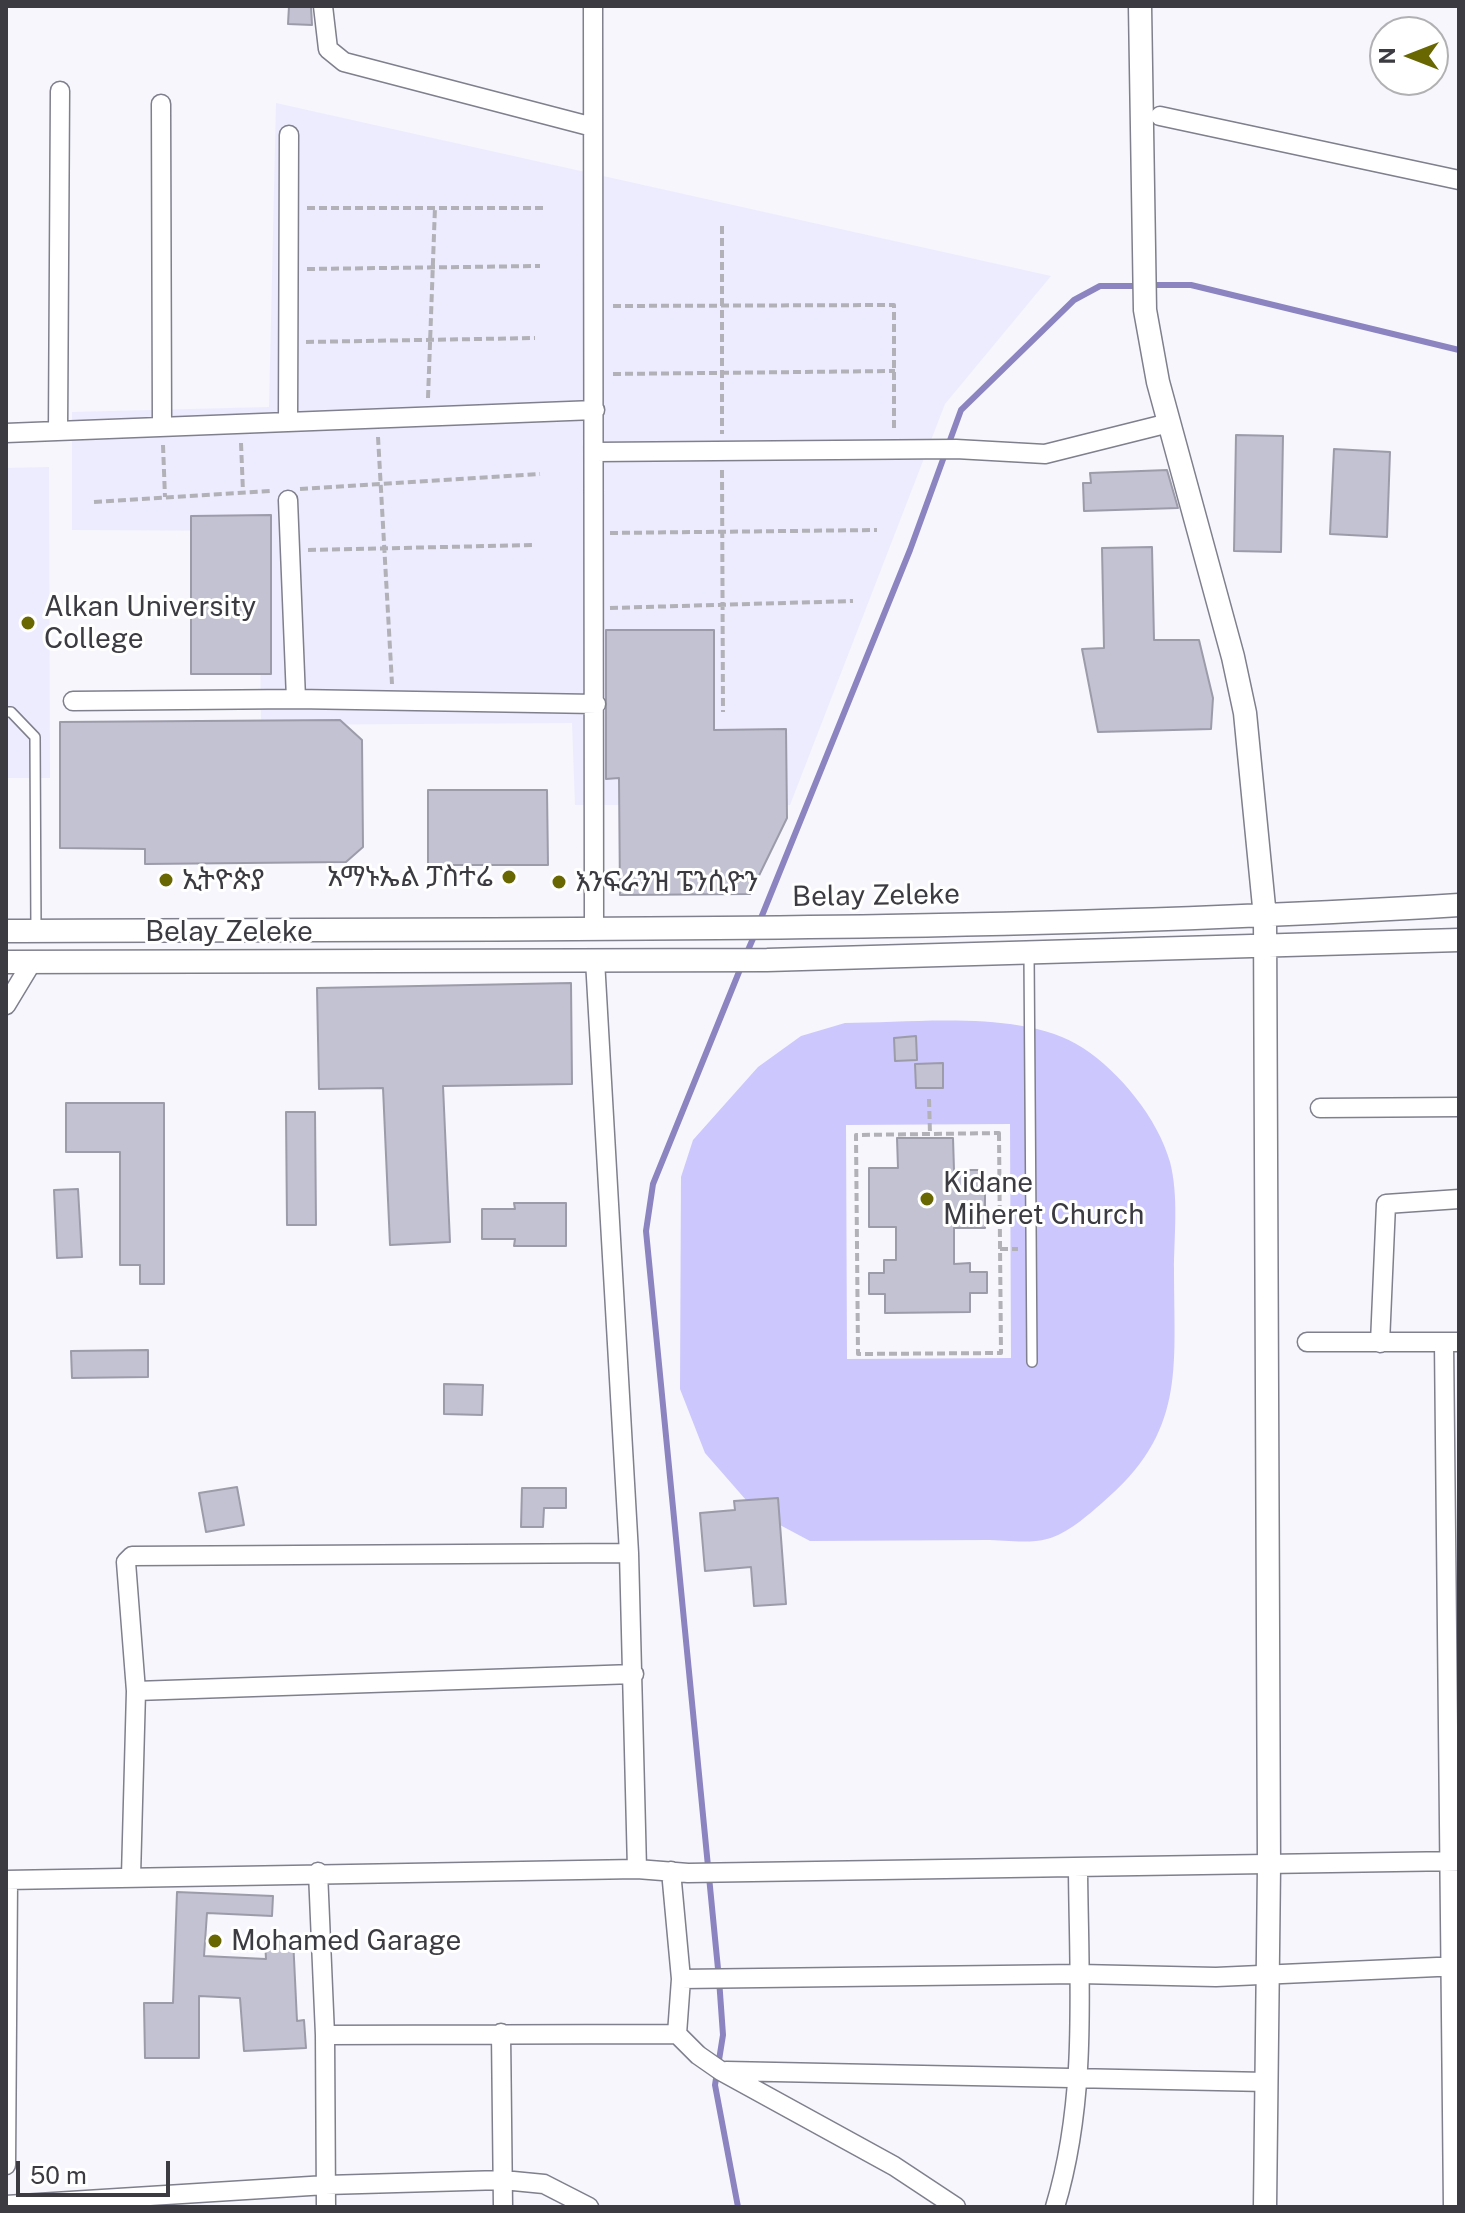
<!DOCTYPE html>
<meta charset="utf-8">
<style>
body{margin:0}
#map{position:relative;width:1465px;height:2213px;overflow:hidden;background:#f6f6fc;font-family:"Public Sans",sans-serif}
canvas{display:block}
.frame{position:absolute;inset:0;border:8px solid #3b3b41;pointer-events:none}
.north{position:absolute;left:1369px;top:16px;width:80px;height:80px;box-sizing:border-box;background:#fff;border:2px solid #b1b1b3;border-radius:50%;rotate:270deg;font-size:22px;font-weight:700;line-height:32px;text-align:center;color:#3b3b41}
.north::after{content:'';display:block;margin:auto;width:28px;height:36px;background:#696701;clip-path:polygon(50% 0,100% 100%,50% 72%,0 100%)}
.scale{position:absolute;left:16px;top:2161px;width:154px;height:36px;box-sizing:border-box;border:4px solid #3b3b41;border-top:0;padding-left:10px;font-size:24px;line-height:28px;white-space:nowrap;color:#3b3b41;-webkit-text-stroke:6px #fff;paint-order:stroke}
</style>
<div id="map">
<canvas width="1465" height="2213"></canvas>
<div class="frame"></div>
<div class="north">N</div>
<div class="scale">50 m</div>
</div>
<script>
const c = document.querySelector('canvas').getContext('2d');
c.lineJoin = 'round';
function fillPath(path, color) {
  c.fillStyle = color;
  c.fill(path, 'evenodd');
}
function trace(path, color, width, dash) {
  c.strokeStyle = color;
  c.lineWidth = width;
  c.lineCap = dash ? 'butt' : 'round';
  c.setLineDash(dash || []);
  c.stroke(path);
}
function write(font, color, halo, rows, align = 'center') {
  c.font = font + ' "Public Sans","Noto Sans Ethiopic",sans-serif';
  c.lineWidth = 6;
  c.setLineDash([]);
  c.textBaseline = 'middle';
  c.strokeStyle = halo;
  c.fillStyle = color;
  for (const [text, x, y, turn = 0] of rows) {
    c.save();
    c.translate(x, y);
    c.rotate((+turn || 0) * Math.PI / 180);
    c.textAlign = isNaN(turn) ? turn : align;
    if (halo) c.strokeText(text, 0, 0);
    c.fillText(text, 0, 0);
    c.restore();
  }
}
const built = new Path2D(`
 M276,103L1051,276L945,404L790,805H575L572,723L261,725L259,531L72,530V412L269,407Z
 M49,467L50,778H6V468Z`);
const green = new Path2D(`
 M845,1023C914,1023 1024,1009 1083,1048C1120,1072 1158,1119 1170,1162C1179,1197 1174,1236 1174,1271C1174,1370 1186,1432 1102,1503C1087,1516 1067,1534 1047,1539C1029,1544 1004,1540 986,1540C927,1540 869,1541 810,1541L780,1525L778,1498L746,1500L705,1453L680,1389L681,1177L693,1140L758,1067L801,1036ZM1010,1124L1011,1358L847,1359L846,1125Z`);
const stream = new Path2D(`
 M1149,285H1191L1459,350
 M759,923L910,550L961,410L1074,300L1100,286H1138
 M745,957L755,934
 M738,2207L715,2085L723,2035L719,1979L646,1231L653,1184L741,967`);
const building = new Path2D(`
 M289,6H311L312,25L288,24Z
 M1236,435L1283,436L1281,552L1234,551Z
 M1334,449L1390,452L1387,537L1330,534Z
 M1167,470L1178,508L1084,511L1083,483H1091L1090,473Z
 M271,515V674H191V516Z
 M1152,547L1154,640H1199L1213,698L1211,729L1098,732L1082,649L1104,648L1102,548Z
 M606,630H714V730L786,729L787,818L750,894L620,895L619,778L606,779Z
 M340,720L362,740L363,847L346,862L145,864V849L60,848V722Z
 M428,790H547L548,865H428Z
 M571,983L572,1084L443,1086L450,1242L390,1245L383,1088L319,1089L317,988Z
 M916,1036L917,1060L895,1061L894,1038Z
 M943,1063V1088H916L915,1064Z
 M66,1103H164V1284H140V1265H120V1152H66Z
 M286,1112H315L316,1225H287Z
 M897,1138H953L954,1170H985V1228H954V1264L970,1263V1272H987V1293H970V1312L885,1313V1294H869V1273H884V1260H896V1227H869V1168H898Z
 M78,1189L82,1257L57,1258L54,1190Z
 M514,1203H566V1246H514L515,1239H482V1209H515Z
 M148,1350V1377L72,1378L71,1351Z
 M444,1384L483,1385L482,1415L444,1414Z
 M237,1487L244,1525L206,1532L199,1493Z
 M522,1488H566V1508H544L543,1527H521Z
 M778,1498L786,1604L754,1606L751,1567L705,1571L700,1513L735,1510L734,1501Z
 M177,1892L273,1896L272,1916L207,1913L204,1956L266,1959L265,1940L293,1938L297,2021L304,2020L306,2048L244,2051L240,1998L199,1996V2058H145L144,2003H173Z`);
const path = new Path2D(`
 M307,208H544
 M722,226V434
 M307,269L540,266
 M613,306L894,305V431
 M306,342L535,338
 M613,374L895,371
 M428,398L435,207
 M378,437L392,684
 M241,443L243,492
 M163,445L165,497
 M722,470L723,712
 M300,489L540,474
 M94,502L271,491
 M610,533L877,530
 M308,550L535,545
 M610,608L853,601
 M929,1099L930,1134
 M999,1133L1001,1353L858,1354L856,1135Z
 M1000,1249H1018`);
const service = new Path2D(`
 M6,712H11L35,737L36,931
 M1029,954L1032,1362`);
const minor = new Path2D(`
 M323,6L328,49L344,62L593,127
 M593,6L594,929
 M161,104L162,427
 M1160,116L1459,180
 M288,422L289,135
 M58,431L60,91
 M6,433L595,410
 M595,452L956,449L1045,454L1169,423
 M288,500L296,699
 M73,701L296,699L596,704
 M595,960L629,1553L637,1869
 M6,1005L32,962
 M1320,1108L1459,1107
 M1307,1342H1459
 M1444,1342L1453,2207
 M1380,1343L1386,1204L1459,1199
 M136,1691L634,1674
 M671,1871L681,1979L677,2034
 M318,1872L325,2035L326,2207
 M131,1876L136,1691L126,1562L132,1556L629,1553
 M6,1880L637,1869L688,1873L1459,1861
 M681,1979L1079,1974L1216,1977L1459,1966
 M501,2033L503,2207
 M325,2035L677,2034L698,2055L721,2071L894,2166L956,2207
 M726,2071L1267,2082
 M6,2165L8,1880
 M6,2205L326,2185L503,2180L544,2184L589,2207
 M1055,2207C1088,2098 1079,1983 1078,1870`);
const tertiary = new Path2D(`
 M1140,6L1145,310L1158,382L1233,657L1245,713L1265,917L1269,1866L1265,2207
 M6,931C490,928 975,935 1459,905
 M6,962L767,960L1459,940`);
const markers = [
 [28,623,8,"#696701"],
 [509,877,8,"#696701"],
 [166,880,8,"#696701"],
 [559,882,8,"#696701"],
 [927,1199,8,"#696701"],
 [215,1941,8,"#696701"]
];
const poiNames = [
 ["Alkan University",44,607],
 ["College",44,639],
 ["አማኑኤል ፓስተሬ",493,877,"right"],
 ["ኢትዮጵያ",182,880],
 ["እንፍራንዝ ፔንሲዮን",575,882],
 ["Kidane",943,1183],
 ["Miheret Church",943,1215],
 ["Mohamed Garage",231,1941]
];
const streetNames = [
 ["Belay Zeleke",876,896,-1],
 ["Belay Zeleke",229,932]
];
fillPath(built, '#edecfe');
fillPath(green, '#ccc7fc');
trace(stream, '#8b84c0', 6);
fillPath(building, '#c3c2d2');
trace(building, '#9c9baa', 2);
trace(service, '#7f7f8d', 12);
trace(minor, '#7f7f8d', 21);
trace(tertiary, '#7f7f8d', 25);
trace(path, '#b1b1b7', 4, [8, 4]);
trace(service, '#fff', 9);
trace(minor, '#fff', 18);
trace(tertiary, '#fff', 22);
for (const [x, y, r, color] of markers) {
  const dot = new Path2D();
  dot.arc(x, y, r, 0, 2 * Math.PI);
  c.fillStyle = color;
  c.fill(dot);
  trace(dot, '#fff', 3);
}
write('28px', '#3b3b41', '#fff', poiNames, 'left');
write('28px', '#3b3b41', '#fff', streetNames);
</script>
